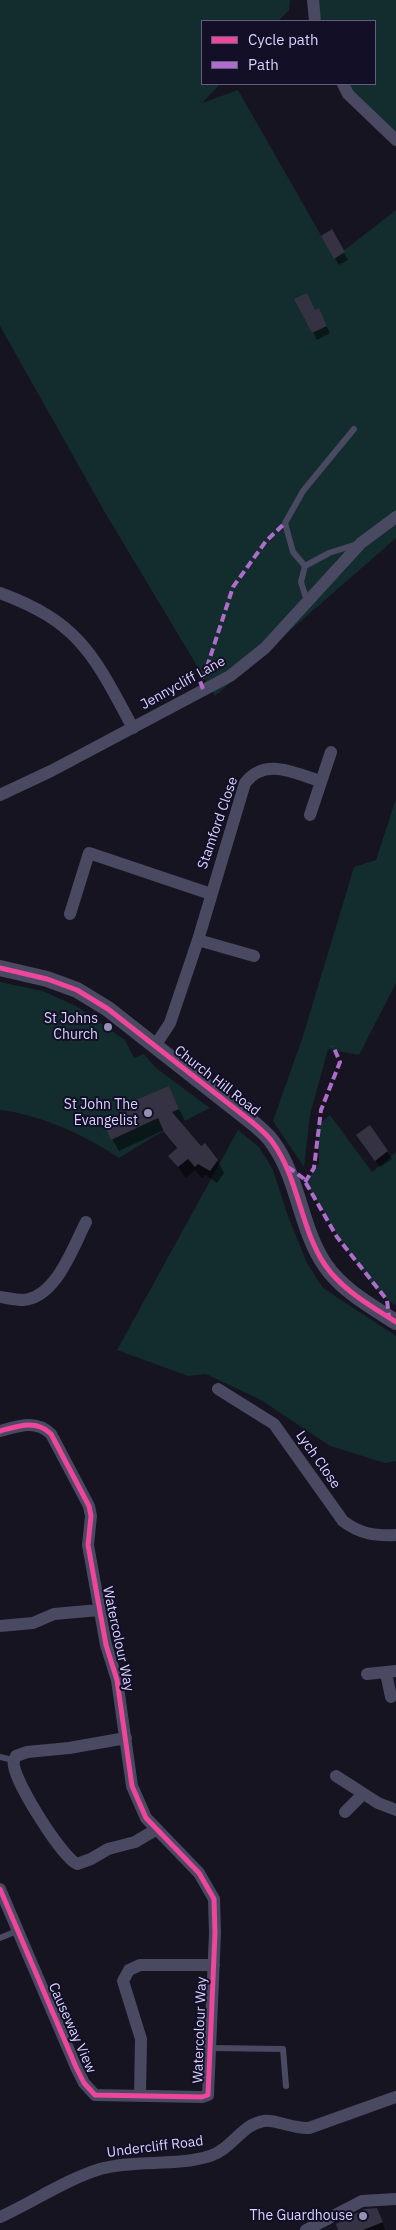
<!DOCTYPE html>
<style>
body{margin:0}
#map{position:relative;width:396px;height:2230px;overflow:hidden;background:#161421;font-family:"IBM Plex Sans",sans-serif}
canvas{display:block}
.legend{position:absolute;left:201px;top:20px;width:175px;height:65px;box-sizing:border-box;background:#130f26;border:1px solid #625e7d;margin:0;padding:6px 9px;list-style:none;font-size:15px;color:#d9d4ff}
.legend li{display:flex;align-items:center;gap:10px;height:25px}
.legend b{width:25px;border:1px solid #625e7d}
</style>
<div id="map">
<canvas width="396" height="2230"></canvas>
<ul class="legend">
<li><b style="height:6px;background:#ed469a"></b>Cycle path</li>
<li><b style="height:6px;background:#b06ccc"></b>Path</li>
</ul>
</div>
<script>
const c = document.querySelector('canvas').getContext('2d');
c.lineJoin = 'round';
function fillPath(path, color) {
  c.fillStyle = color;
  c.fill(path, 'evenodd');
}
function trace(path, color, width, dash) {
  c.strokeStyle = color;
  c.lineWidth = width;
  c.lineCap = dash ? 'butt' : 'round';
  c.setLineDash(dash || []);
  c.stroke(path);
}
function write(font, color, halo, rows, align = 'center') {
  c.font = font + ' "IBM Plex Sans",sans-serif';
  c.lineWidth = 4;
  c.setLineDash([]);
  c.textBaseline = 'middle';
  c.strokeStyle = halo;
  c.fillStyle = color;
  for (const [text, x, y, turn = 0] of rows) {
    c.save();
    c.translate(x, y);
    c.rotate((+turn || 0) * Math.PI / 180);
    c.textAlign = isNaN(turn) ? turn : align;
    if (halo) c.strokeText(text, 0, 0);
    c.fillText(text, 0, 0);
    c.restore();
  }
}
const green = new Path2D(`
 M0,0H290L289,10L278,21H202V84H220L202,103L238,90L334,258L396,210V538L215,696L107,516L0,326Z
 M314,0H396V132L344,84H375V21H322Z
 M396,799V983L359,1055L328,1049L310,1115L304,1167L273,1121L303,1036L354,867L376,860Z
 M0,982L43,991L76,1006L125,1040L134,1058L144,1054L156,1068L210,1108L153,1137L119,1158C85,1135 41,1115 0,1110Z
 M330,1115L372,1172L396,1152V1306C361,1281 329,1219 305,1182L319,1164L318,1125Z
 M238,1130L259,1147L273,1170L288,1216L307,1263L323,1288L396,1336V1461L385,1463L330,1446L261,1400L206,1374L188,1376L117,1350Z`);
const shadow = new Path2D(`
 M331,231L348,260L339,265L322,237Z
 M296,299L322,316L330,333L317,340Z
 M168,1087L185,1121L180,1123L201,1148L217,1160L224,1173L217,1183L206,1175L202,1178L195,1170L186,1178L170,1156L177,1150L164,1130L119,1151L112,1139L129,1115Z
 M369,1127L392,1159L380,1167L362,1142Z
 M381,2217L385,2230H340Z`);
const building = new Path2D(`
 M332,229L345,252L334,259L321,236Z
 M307,293L315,310L319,308L327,326L312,333L294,299Z
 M169,1086L179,1109L172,1112L201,1146L205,1143L218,1160L210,1171L198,1164L195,1167L188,1159L178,1167L168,1156L177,1148L164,1132L158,1118L111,1140L104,1125L127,1114L126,1111L128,1110L126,1104Z
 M370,1125L388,1151L375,1161L356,1135Z
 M377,2208L383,2222L363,2230H338L336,2224L364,2209Z`);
const service = new Path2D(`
 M305,566L293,552L285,523L303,491L354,429
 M307,601L301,582L305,566L329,553L357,544
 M0,1757L13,1760
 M0,1938L17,1931
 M211,2048L283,2049L286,2086`);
const minor = new Path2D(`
 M313,0L315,21
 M343,84L348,94L396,140
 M0,593C81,623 94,656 133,728
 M0,795L51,771L230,676L265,648L361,543L396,517
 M310,815L331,752
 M70,914L89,853L211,894
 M198,940L254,956
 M155,1046L170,1023L198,940L245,783C265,757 294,773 320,781
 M0,1297C7,1298 16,1300 23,1300C56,1298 73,1247 86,1222
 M218,1389L274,1424L343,1521C360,1534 375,1536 396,1535
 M0,1431C18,1426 36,1419 51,1434L89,1506L91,1516L88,1545L106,1645L117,1680L132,1786L146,1818L199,1873L214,1899L215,1933L208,2095L202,2097L95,2095L84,2083L76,2067L0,1889
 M0,1626L33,1623L54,1614L99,1610
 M386,1673L391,1697
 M367,1674L396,1671
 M126,1738L69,1748L27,1752L16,1756C14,1759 13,1762 14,1766C17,1785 61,1856 77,1864L91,1859L108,1849L135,1842L157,1829
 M336,1776L378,1803L396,1810
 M345,1812L363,1794
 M140,2095L141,2039L123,1981L129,1970L140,1965H214
 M0,2217C33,2202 65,2180 100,2169C136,2159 175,2167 210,2156C232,2149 242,2124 264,2121C275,2119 293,2129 309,2128L396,2097
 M306,2230L362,2201L396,2199`);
const tertiary = new Path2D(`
 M0,968L47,979L77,990L108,1009L252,1122C259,1128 268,1135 273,1143C299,1179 300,1228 325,1265C342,1290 371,1306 396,1322`);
const quiet = new Path2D(`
 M203,689L200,681L205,673L233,587L266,541L285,523
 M288,1167L303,1178L337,1237L387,1300L389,1317
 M305,1182L314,1168L321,1110L340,1062L333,1046`);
const cycleway = new Path2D(`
 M0,968L47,979L77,990L108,1009L252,1122C259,1128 268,1135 273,1143C299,1179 300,1228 325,1265C342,1290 371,1306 396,1322
 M0,1431C18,1426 36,1419 51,1434L89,1506L91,1516L88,1545L106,1645L117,1680L132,1786L146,1818L199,1873L214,1899L215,1933L208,2095L202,2097L95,2095L84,2083L76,2067L0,1889`);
const markers = [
 [108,1027,5,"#9591b1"],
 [148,1113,5,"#9591b1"],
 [363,2216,5,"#9591b1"]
];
const streetNames = [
 ["Jennycliff Lane",183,683,-29],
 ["Stamford Close",218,823,-71],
 ["Church Hill Road",217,1081,38],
 ["Lych Close",318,1460,55],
 ["Watercolour Way",118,1639,78],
 ["Causeway View",72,2028,66],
 ["Watercolour Way",200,2030,-88],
 ["Undercliff Road",155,2147,-7]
];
const poiNames = [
 ["St Johns",98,1019],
 ["Church",98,1035],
 ["St John The",138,1105],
 ["Evangelist",138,1121],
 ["The Guardhouse",353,2216]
];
fillPath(green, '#132c2d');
fillPath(shadow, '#0007');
fillPath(building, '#343243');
trace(service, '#4a4962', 6);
trace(minor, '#4a4962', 12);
trace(tertiary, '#4a4962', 16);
trace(quiet, '#b06ccc', 4, [8, 4]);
trace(cycleway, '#ed469a', 5);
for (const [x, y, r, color] of markers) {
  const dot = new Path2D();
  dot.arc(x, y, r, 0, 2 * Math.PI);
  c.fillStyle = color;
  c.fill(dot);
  trace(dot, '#130f26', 2);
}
write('14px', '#d9d4ff', '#130f26', streetNames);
write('14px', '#d9d4ff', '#130f26', poiNames, 'right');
</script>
